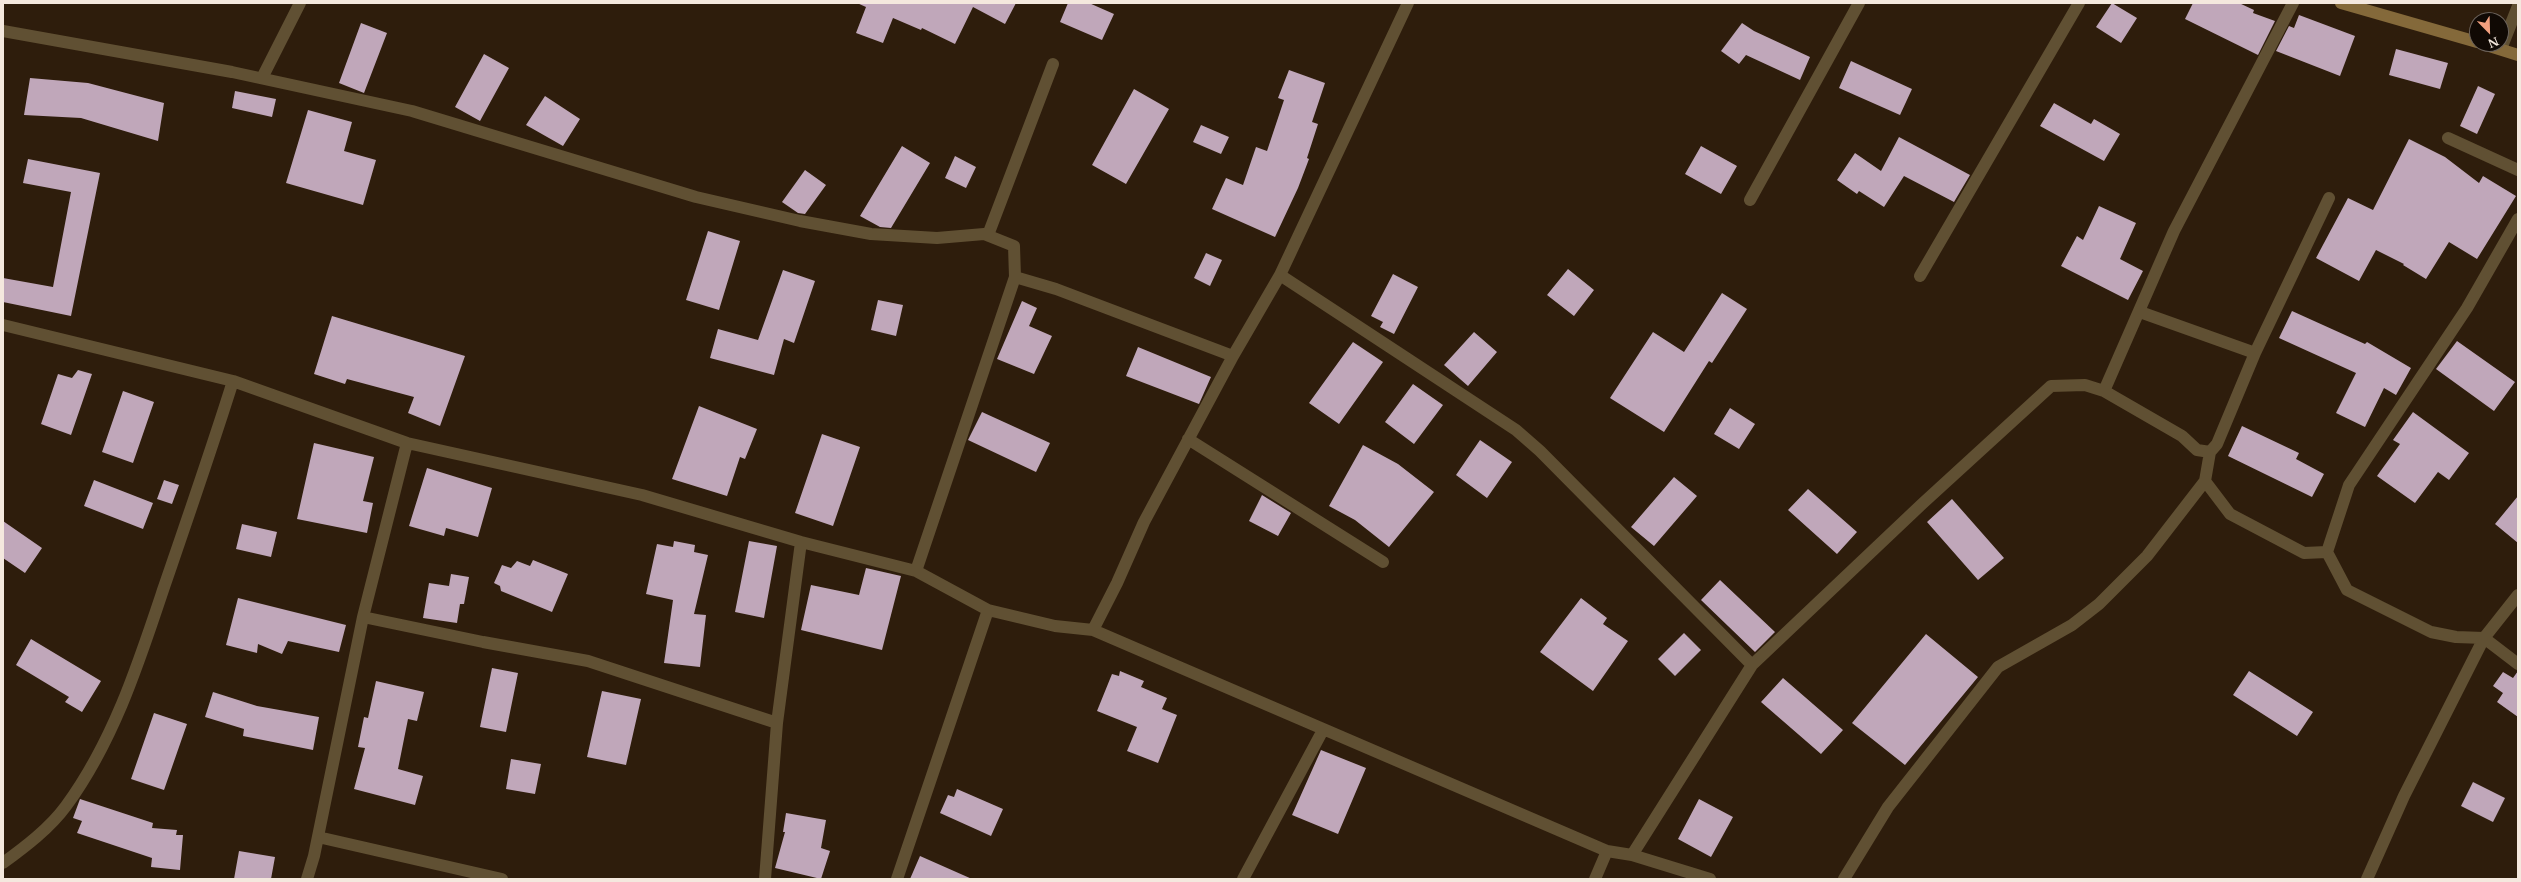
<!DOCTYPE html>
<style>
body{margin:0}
#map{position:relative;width:2521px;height:882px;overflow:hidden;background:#2e1d0c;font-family:"Libre Baskerville",serif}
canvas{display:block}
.frame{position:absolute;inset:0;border:4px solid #f4e8de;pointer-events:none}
.north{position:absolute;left:2469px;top:12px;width:40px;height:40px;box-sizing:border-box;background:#100904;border:1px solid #6b625b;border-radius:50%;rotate:157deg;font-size:11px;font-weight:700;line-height:16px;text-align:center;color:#f4e8de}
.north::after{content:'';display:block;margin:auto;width:14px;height:18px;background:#f2a07f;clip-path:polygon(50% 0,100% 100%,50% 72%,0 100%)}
</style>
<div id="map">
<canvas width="2521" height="882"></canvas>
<div class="frame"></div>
<div class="north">N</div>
</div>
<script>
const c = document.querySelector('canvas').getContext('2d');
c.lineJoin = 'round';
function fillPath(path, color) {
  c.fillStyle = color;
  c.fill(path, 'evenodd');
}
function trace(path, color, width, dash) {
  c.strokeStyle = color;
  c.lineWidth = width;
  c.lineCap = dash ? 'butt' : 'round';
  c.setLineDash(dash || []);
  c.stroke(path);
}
const building = new Path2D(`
 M857,3H1016L1005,24L973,7L955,44L922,28L921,30L893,18L883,43L856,33L866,7Z
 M1068,3H1089L1114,14L1102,40L1060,22Z
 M2112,3L2137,18L2121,43L2096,27Z
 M2193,3H2239L2254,10L2253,13L2275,21L2258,55L2185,19Z
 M2299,15L2355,36L2340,76L2276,51L2289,26L2294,28Z
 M361,23L387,33L364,93L339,83Z
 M1742,23L1754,31L1810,57L1800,80L1746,55L1739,64L1721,51Z
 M2396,49L2448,63L2440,89L2389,75Z
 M484,54L509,68L480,121L455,107Z
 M1851,61L1912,89L1900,115L1839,88Z
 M1289,70L1325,83L1312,122L1318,124L1307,158L1309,159L1298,188L1275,237L1212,209L1226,178L1243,185L1256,147L1267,151L1284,100L1278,98Z
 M30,78L88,83L164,103L158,141L81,118L24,115Z
 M2478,86L2495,94L2477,134L2460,126Z
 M1134,89L1169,109L1126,184L1092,165Z
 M235,91L276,99L272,117L232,108Z
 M545,96L580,119L563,146L526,125Z
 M2054,103L2091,124L2094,119L2120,134L2104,161L2040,126Z
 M308,110L352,122L344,151L376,160L363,205L286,183Z
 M1201,125L1229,137L1221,154L1193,142Z
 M1899,137L1970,175L1954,202L1904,176L1884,207L1859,191L1857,194L1837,180L1855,153L1881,171Z
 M2409,139L2445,157L2479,183L2483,176L2516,196L2477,259L2449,242L2426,279L2403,265L2404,264L2376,250L2359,281L2316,258L2348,198L2373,210Z
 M902,146L930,163L891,228L880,227L860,216Z
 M1701,146L1737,166L1721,194L1685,174Z
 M955,156L976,167L966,188L945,178Z
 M28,159L100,173L71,316L3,302V278L53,287L71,192L23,183Z
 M805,170L826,185L805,214L798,213L782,202Z
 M2099,206L2136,223L2120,259L2143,271L2128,300L2061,266L2077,236L2083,240Z
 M708,231L740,241L719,310L686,300Z
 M1206,253L1222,260L1210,286L1194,278Z
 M1568,269L1594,290L1574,316L1547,295Z
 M783,270L815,281L794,343L784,339L774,375L710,358L718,329L758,340Z
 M1393,274L1418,287L1394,334L1380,327L1383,322L1371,316Z
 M1722,293L1747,309L1712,363L1709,361L1664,432L1610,398L1653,332L1684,352Z
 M878,300L903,305L896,336L871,330Z
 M1022,301L1037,308L1029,326L1052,336L1034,374L997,359Z
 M2292,311L2365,344L2367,342L2411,368L2396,395L2384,388L2365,427L2336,413L2356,373L2279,338Z
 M332,316L465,356L440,426L408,413L414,397L347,379L345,384L314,374Z
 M1474,332L1497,352L1468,386L1444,365Z
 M2457,341L2515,382L2494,411L2436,369Z
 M1353,342L1383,362L1339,424L1309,403Z
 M1138,347L1211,377L1199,404L1126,376Z
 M78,370L92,374L71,435L41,424L58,374L72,378Z
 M1413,384L1443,405L1414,444L1385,422Z
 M123,391L154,402L133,463L102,452Z
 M699,406L757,429L745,459L740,457L727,496L672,479Z
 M1730,408L1755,424L1739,449L1714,434Z
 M982,412L1050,443L1036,472L968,440Z
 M2413,412L2469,453L2449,480L2438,472L2415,503L2377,476L2400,444L2393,440Z
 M2242,426L2299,453L2296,459L2324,474L2312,497L2228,456Z
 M822,434L860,447L833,526L795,513Z
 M1480,440L1512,462L1487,498L1456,475Z
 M314,443L374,457L363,501L373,503L367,533L297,519Z
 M1363,445L1398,464L1434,492L1389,547L1355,520L1329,506Z
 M427,468L492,488L478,537L446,528L444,536L409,526Z
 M1674,477L1697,496L1654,546L1631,527Z
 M94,480L153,503L143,529L84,506Z
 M164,480L179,485L172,504L157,499Z
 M1808,489L1857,532L1837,554L1788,510Z
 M1262,495L1291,513L1278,536L1249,521Z
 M2518,496V543L2495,524Z
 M1952,499L2004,558L1978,580L1927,522Z
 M3,521L42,548L25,573L3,558Z
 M242,524L277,532L271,557L236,549Z
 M674,541L695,545L694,552L708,555L694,614L706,615L700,667L664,663L673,600L646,594L657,544L673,547Z
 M749,541L777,546L764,618L735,612Z
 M533,560L568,574L552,612L501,591L500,586L494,583L502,565L511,568L517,561L530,566Z
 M866,568L901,576L882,650L801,630L811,585L859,595Z
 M451,574L469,577L464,604H460L457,623L423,618L429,583L449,586Z
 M1720,580L1775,632L1755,652L1701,600Z
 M238,598L346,625L339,652L288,641L282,654L258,644L257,653L226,645Z
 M1581,598L1607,618L1603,624L1628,641L1593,691L1540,652Z
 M1684,633L1701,650L1675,676L1658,659Z
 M1926,634L1978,677L1905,765L1852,723Z
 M31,639L101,681L82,712L65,702L69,697L16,665Z
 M492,668L518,673L506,732L480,727Z
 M1120,671L1144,681L1141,687L1167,698L1162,709L1177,715L1158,763L1127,751L1137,727L1097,711L1112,674L1119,676Z
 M2249,671L2313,712L2297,736L2233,695Z
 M2518,671V717L2497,702L2503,693L2493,686L2503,672L2513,678Z
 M1783,678L1843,730L1821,754L1761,702Z
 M376,681L424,692L417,721L408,719L398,769L423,776L415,805L354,789L365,748L358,747L364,717L368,718Z
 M602,691L641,699L626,765L587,757Z
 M213,692L257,706L319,717L313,750L243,736L244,729L205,717Z
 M154,713L187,724L164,790L131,779Z
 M1321,750L1366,768L1338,834L1292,815Z
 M511,759L541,764L535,794L506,789Z
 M2473,782L2505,798L2493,822L2461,806Z
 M957,789L1003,809L991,836L940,813L948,795L954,797Z
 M80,799L153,823L152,828L177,830L176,835H183L180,870L151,867L152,858L77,833L82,821L73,818Z
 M1699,799L1733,817L1711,857L1678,839Z
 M786,813L826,820L821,848L830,851L821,879L775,868L785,832H783Z
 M239,851L275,857L271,879H234Z
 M920,856L972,879H910Z`);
const street = new Path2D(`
 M3,31L232,72L412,111L696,197L800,221L871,234L937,238L984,234L1014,246L1015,277L1056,289L1233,356
 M2501,49L2518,6
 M262,78L300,3
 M2448,138L2518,170
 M1750,200L1859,3
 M2518,219L2467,308L2349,485L2327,552L2347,590L2431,632L2456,637L2484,638L2518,664
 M988,235L1053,64
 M1280,275L1516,430L1540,451L1752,665
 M1920,276L2079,3
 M2140,312L2255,353
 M3,325L233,381L407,443L642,495L801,542L916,571L988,610L1055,626L1093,630L1607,851L1632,855L1710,879
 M2104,391L2174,231L2293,3
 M1188,439L1383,562
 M2210,452L2205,481L2230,514L2304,553L2327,552
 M916,571L1015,277
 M363,617L483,642L588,661L777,723
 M1093,630L1117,583L1144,522L1233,356L1280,275L1408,3
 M318,837L502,879
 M1632,855L1752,665L1922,504L2051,386L2085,385L2104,391L2182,436L2197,450L2210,452L2217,444L2255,353L2329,198
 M3,863C25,847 50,828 66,806C113,742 138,665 163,590C187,520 211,451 233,381
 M307,879L314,856L363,617L407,443
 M765,879L777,723L801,542
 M897,879L988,610
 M1243,879L1323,730
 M1595,879L1607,851
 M1844,879L1888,807L1998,667L2072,625L2099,604L2147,556L2205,481
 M2367,879L2404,796L2484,638L2518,595`);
const secondary = new Path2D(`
 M2341,3L2477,42
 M2483,44L2518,55`);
fillPath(building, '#c0a7ba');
trace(street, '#605033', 12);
trace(secondary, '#84693a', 12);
</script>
